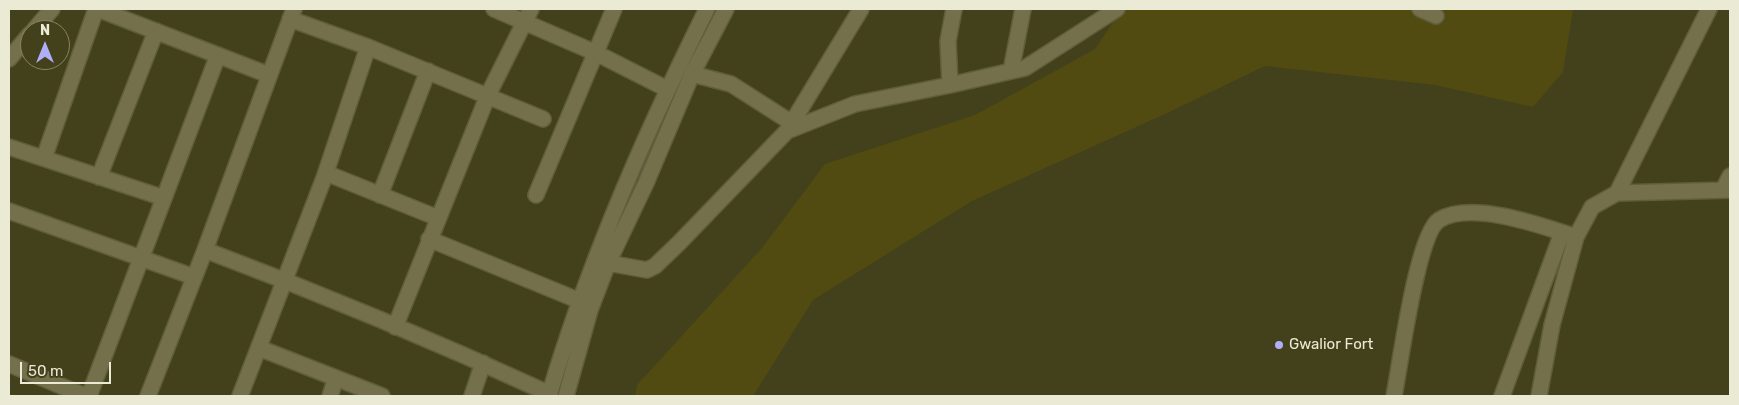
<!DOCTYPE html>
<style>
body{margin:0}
#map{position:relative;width:1739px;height:405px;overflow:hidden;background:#43401c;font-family:Rubik,sans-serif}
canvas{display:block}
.frame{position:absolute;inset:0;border:10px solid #ebead5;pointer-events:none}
.north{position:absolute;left:20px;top:20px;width:50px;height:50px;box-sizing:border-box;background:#43401c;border:1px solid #868466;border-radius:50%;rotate:0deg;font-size:14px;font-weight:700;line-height:20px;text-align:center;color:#ebead5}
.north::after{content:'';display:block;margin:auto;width:18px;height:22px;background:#afaefa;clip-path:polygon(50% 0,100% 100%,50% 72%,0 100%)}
.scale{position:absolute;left:20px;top:362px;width:91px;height:22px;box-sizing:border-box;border:2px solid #ebead5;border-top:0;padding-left:6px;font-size:15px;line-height:18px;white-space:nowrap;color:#ebead5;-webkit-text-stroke:4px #43401c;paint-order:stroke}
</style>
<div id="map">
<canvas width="1739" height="405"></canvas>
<div class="frame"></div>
<div class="north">N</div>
<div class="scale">50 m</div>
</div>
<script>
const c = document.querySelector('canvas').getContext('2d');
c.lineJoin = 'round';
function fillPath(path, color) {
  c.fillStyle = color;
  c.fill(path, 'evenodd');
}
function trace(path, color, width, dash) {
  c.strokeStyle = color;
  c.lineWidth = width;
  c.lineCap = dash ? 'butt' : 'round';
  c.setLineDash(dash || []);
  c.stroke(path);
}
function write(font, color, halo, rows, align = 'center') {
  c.font = font + ' Rubik,sans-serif';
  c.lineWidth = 4;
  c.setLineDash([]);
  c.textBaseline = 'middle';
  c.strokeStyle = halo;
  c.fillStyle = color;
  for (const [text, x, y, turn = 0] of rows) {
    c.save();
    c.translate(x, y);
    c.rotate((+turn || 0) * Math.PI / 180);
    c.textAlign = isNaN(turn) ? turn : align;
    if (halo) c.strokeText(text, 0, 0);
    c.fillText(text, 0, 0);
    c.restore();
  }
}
const green = new Path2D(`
 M1122,9H1573L1563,72L1533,107L1435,85L1265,66L1165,114L972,201L813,300L753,396H635L637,385L762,248L825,164L975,115L1095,49Z`);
const minor = new Path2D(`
 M98,9L269,75
 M494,9L596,53L667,89
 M1420,9L1436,16
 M290,19L368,47L543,119
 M34,30L52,9
 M9,59L30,34
 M1011,71L1023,9
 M692,74L731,84L792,123
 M950,85L1025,68L1117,9
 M787,131L855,104L950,85L948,41L954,9
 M9,147L164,198L89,396
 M44,158L96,9
 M326,173L438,218
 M99,177L156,31
 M1723,190L1730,176
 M1617,193L1709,9
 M380,195L428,71
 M536,195L614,9
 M164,198L218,55
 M9,211L194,277
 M429,239L580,301
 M205,250C322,294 437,342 550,394
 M608,263L647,270L655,266L679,243L787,131L861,9
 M395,327L488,95L531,9
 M259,348L382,396
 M9,364L85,396
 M148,396L205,250L294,9
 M240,396L324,178L368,47
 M330,396L336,378
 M472,396L483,363
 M549,396C588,263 645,133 707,9
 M566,396L590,310L608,263L646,183L692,74L726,9
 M1394,396C1400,366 1417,234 1439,220C1471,200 1543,226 1576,237
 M1502,396L1562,233
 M1539,396L1552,325L1576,237L1592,207L1617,193L1730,190`);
const markers = [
 [1279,345,5,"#afaefa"]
];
const poiNames = [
 ["Gwalior Fort",1289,345]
];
fillPath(green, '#514b12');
trace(minor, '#605d3c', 18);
trace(minor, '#74704b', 15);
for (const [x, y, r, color] of markers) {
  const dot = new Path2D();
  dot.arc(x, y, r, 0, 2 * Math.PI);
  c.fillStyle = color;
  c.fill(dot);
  trace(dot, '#43401c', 2);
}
write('15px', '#ebead5', '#43401c', poiNames, 'left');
</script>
